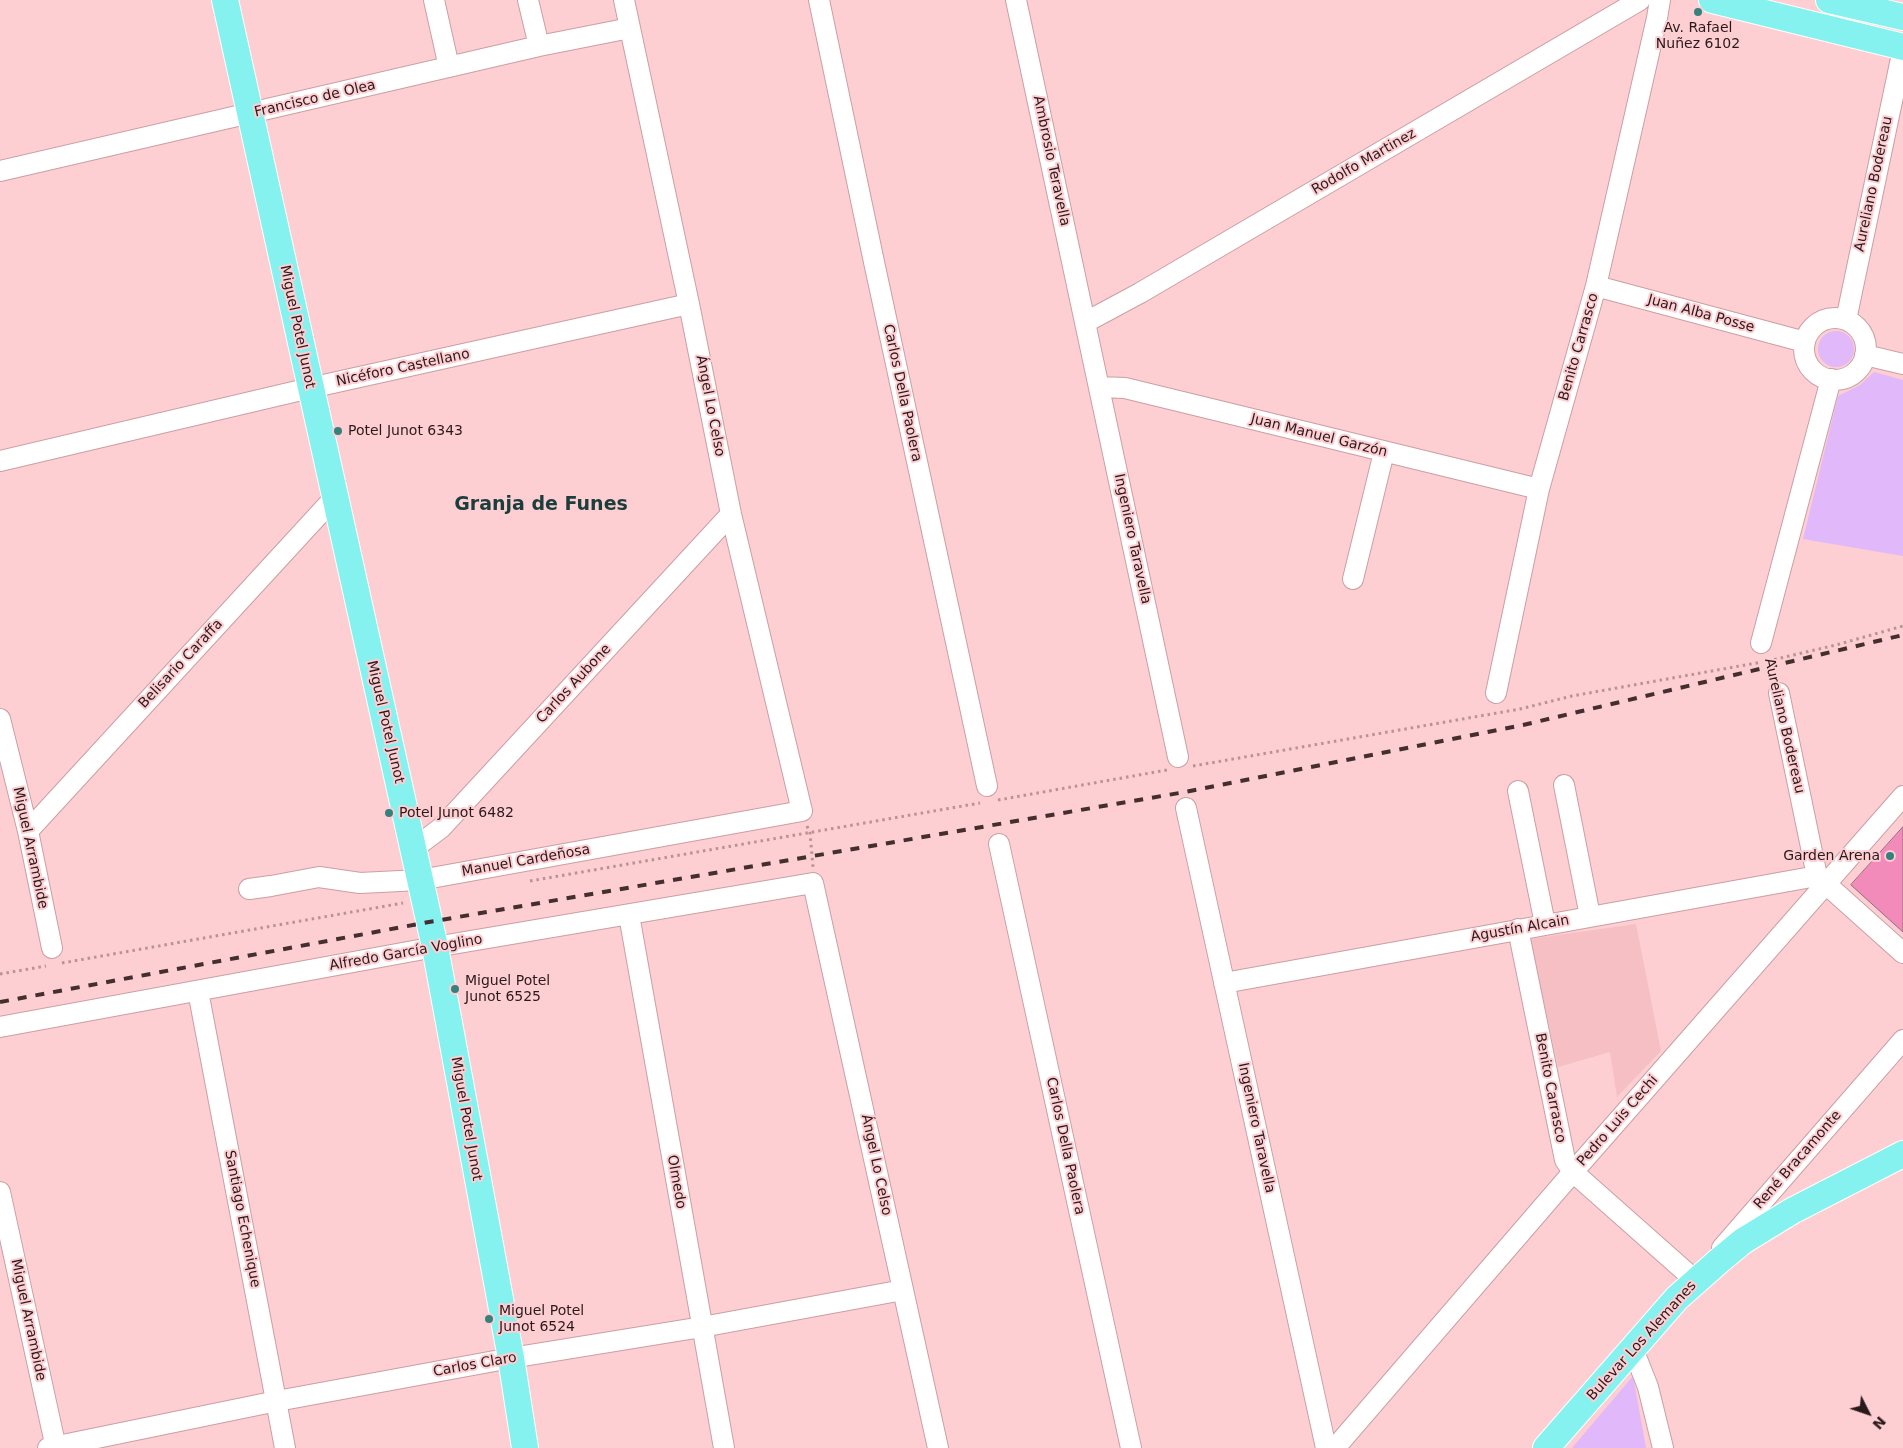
<!DOCTYPE html>
<meta charset="utf-8">
<style>
body{margin:0}
#map{position:relative;width:1903px;height:1448px;overflow:hidden;background:#fdced2;font-family:"DejaVu Sans",sans-serif}
canvas{display:block}
.north{position:absolute;left:1843px;top:1388px;width:50px;height:50px;-webkit-text-stroke:4px #fdced2;paint-order:stroke;rotate:131deg;font-size:14px;font-weight:700;line-height:20px;text-align:center;color:#2a191b}
.north::after{content:'';display:block;margin:auto;width:18px;height:22px;background:#2a191b;clip-path:polygon(50% 0,100% 100%,50% 72%,0 100%)}
</style>
<div id="map">
<canvas width="1903" height="1448"></canvas>
<div class="north">N</div>
</div>
<script>
const c = document.querySelector('canvas').getContext('2d');
c.lineJoin = 'round';
function fillPath(path, color) {
  c.fillStyle = color;
  c.fill(path, 'evenodd');
}
function trace(path, color, width, dash) {
  c.strokeStyle = color;
  c.lineWidth = width;
  c.lineCap = dash ? 'butt' : 'round';
  c.setLineDash(dash || []);
  c.stroke(path);
}
function write(font, color, halo, rows, align = 'center') {
  c.font = font + ' "DejaVu Sans",sans-serif';
  c.lineWidth = 4;
  c.setLineDash([]);
  c.textBaseline = 'middle';
  c.strokeStyle = halo;
  c.fillStyle = color;
  for (const [text, x, y, turn = 0] of rows) {
    c.save();
    c.translate(x, y);
    c.rotate((+turn || 0) * Math.PI / 180);
    c.textAlign = isNaN(turn) ? turn : align;
    if (halo) c.strokeText(text, 0, 0);
    c.fillText(text, 0, 0);
    c.restore();
  }
}
const built = new Path2D(`
 M1636,924L1661,1051L1617,1097L1610,1052L1558,1067L1530,939Z`);
const green = new Path2D(`
 M1818 349a18 18 0 1 1 36 0a18 18 0 1 1-36 0Z
 M1874,372L1903,380V556L1803,539L1838,396L1860,385Z
 M1633,1376L1646,1448H1572Z`);
const building = new Path2D(`
 M1903,827V932L1851,885Z`);
const path = new Path2D(`
 M1771,660L1770,666L1774,678
 M1768,661L1836,645L1903,626
 M1193,766L1520,709L1572,696L1762,662
 M998,800L1167,770
 M807,826L810,833L813,867
 M530,881L980,803
 M62,963L403,903
 M0,974L46,966`);
const minor = new Path2D(`
 M434,0L449,67
 M528,0L539,46
 M819,0L874,262L987,786
 M1016,0L1178,757
 M0,171L539,46L630,28
 M1596,286L1805,342
 M1804 349a31 31 0 1 1 62 0a31 31 0 1 1-62 0Z
 M1846,320L1903,49
 M1086,322L1140,293L1640,0
 M1865,355L1903,364
 M1099,387L1125,388L1539,489
 M0,461L310,388L689,304
 M1353,579L1384,452
 M1761,643L1831,379
 M1496,693L1539,489L1596,286L1657,18L1660,0
 M1779,693L1817,876L1903,953
 M0,719L28,831L52,948
 M1564,785L1590,916
 M1518,791L1545,924
 M1186,808L1326,1448
 M28,831L335,497
 M999,844L1131,1448
 M413,849L441,828L731,514
 M249,889L271,886L319,877L360,883L420,880L802,811L731,514L689,304L624,0
 M629,915L724,1448
 M1518,929L1565,1160L1573,1172L1696,1281L1704,1271
 M1224,983L1817,876
 M198,991L285,1448
 M0,1027L435,947L813,883L938,1448
 M0,1192L56,1448
 M1722,1248L1903,1040
 M1633,1349L1648,1387L1663,1448
 M48,1448L277,1401L511,1358L702,1327L903,1290
 M1335,1448L1573,1172L1903,796`);
const major = new Path2D(`
 M225,0L435,947L511,1358L525,1448
 M1712,0L1903,47
 M1829,0L1903,17
 M1546,1448L1677,1298L1720,1260L1743,1241L1792,1211L1903,1154`);
const rail = new Path2D(`
 M0,1002L429,922L1185,792L1523,725L1903,635`);
const markers = [
 [1698,12,5,"#37807e"],
 [338,431,5,"#37807e"],
 [389,813,5,"#37807e"],
 [1890,856,5,"#37807e"],
 [455,989,5,"#37807e"],
 [489,1319,5,"#37807e"]
];
const poiNames = [
 ["Av. Rafael",1698,28,"center"],
 ["Nuñez 6102",1698,44,"center"],
 ["Potel Junot 6343",348,431],
 ["Potel Junot 6482",399,813],
 ["Garden Arena",1880,856,"right"],
 ["Miguel Potel",465,981],
 ["Junot 6525",465,997],
 ["Miguel Potel",499,1311],
 ["Junot 6524",499,1327]
];
const streetNames = [
 ["Francisco de Olea",315,99,-13],
 ["Ambrosio Teravella",1051,161,78],
 ["Rodolfo Martinez",1364,162,-30],
 ["Aureliano Bodereau",1874,184,-78],
 ["Juan Alba Posse",1701,314,15],
 ["Miguel Potel Junot",297,327,78],
 ["Benito Carrasco",1579,347,-74],
 ["Nicéforo Castellano",403,368,-12],
 ["Carlos Della Paolera",902,393,78],
 ["Ángel Lo Celso",710,406,79],
 ["Juan Manuel Garzón",1319,436,14],
 ["Ingeniero Taravella",1132,539,78],
 ["Belisario Caraffa",181,664,-47],
 ["Carlos Aubone",574,684,-47],
 ["Miguel Potel Junot",385,722,77],
 ["Aureliano Bodereau",1784,726,77],
 ["Miguel Arrambide",30,848,78],
 ["Manuel Cardeñosa",526,861,-10],
 ["Agustín Alcain",1520,929,-10],
 ["Alfredo García Voglino",406,953,-10],
 ["Benito Carrasco",1550,1088,79],
 ["Miguel Potel Junot",466,1119,80],
 ["Pedro Luis Cechi",1618,1121,-49],
 ["Ingeniero Taravella",1256,1128,78],
 ["Carlos Della Paolera",1065,1146,78],
 ["René Bracamonte",1798,1160,-49],
 ["Ángel Lo Celso",876,1165,78],
 ["Olmedo",676,1182,80],
 ["Santiago Echenique",242,1219,79],
 ["Miguel Arrambide",28,1320,78],
 ["Bulevar Los Alemanes",1642,1341,-48],
 ["Carlos Claro",475,1365,-10]
];
const districtNames = [
 ["Granja de Funes",541,505]
];
fillPath(built, '#f5bfc4');
fillPath(green, '#e1b8fa');
fillPath(building, '#f38bba');
trace(building, '#936c7c', 1);
trace(minor, '#cb9fa3', 22);
trace(major, '#fff', 28);
trace(path, '#b89396', 3, [2.5, 4]);
trace(minor, '#fff', 20);
trace(major, '#86f2ef', 26);
trace(rail, '#432e30', 4, [9, 9]);
for (const [x, y, r, color] of markers) {
  const dot = new Path2D();
  dot.arc(x, y, r, 0, 2 * Math.PI);
  c.fillStyle = color;
  c.fill(dot);
  trace(dot, '#fdced2', 2);
}
write('14px', '#2a191b', '#fdced2', poiNames, 'left');
write('14px', '#2a191b', '#fdced2', streetNames);
write('bold 19px', '#1b3d3c', '#fdced2', districtNames);
</script>
